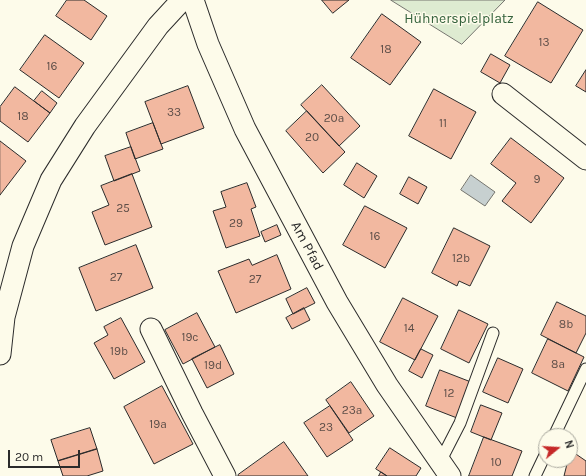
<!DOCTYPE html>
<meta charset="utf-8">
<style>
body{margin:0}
#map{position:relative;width:586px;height:476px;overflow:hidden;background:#fdfbea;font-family:Karla,sans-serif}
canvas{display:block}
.north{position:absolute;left:538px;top:428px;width:40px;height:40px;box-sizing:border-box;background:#fdfbea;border:1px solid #a9a89e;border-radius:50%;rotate:72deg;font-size:11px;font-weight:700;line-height:16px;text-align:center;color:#2b2b2b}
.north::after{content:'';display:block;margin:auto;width:14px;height:18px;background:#c62828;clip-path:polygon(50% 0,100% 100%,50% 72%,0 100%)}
.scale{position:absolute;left:8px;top:450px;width:72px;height:18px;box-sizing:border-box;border:2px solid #2b2b2b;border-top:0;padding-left:5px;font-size:12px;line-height:14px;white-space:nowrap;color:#2b2b2b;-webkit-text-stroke:3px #fdfbea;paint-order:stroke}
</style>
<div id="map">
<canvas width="586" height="476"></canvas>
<div class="north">N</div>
<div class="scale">20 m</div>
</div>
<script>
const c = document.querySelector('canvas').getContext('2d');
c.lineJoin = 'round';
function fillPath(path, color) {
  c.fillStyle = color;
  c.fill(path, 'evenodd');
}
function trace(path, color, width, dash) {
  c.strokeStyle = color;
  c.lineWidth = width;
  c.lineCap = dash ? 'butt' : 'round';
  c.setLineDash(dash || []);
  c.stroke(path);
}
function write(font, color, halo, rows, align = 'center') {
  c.font = font + ' Karla,sans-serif';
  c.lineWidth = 3;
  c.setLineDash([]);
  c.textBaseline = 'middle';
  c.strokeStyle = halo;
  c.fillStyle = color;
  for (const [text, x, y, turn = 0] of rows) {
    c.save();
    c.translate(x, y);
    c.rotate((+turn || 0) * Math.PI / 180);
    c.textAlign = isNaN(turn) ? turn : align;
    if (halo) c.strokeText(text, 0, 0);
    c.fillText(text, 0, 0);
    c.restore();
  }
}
const green = new Path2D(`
 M391,0H505L462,44Z`);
const water = new Path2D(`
 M471,175L495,192L485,206L461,190Z`);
const building = new Path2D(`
 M67,0H84L107,16L91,40L56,16Z
 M322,0H349L333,13Z
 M538,2L583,30L551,83L505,56Z
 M382,14L421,42L390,85L351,58Z
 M45,35L84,63L59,98L20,70Z
 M491,54L510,65L500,83L481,72Z
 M586,70V92L576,86Z
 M322,85L360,126L339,146L301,105Z
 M188,86L204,128L161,144L145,102Z
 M15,87L50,113L28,142L0,121V107Z
 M434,89L476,112L451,159L409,136Z
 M42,91L57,103L50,113L34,101Z
 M307,111L345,152L323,173L286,131Z
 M153,123L163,149L135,159L126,133Z
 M511,138L564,178L531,223L502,201L516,183L491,164Z
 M0,141L26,161L0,195Z
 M131,147L140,171L114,181L105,156Z
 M357,163L377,176L364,198L344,185Z
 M132,174L152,227L105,245L92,212L109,205L101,186Z
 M409,177L427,187L418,204L400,194Z
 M247,183L256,207L251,209L260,236L226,248L213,211L226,207L221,192Z
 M365,206L407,228L385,268L343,245Z
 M277,225L281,235L265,242L261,232Z
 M454,228L490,246L470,286L459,281L457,286L432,273Z
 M136,245L153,288L96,311L79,268Z
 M277,255L291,289L236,313L218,271L249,259L252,265Z
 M307,288L315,303L293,314L286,299Z
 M403,298L438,316L415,360L380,342Z
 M557,302L586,316V333L576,353L541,335Z
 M304,308L310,320L292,329L286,318Z
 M459,310L488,324L469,363L441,349Z
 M197,313L215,347L183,364L165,330Z
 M121,318L145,362L114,379L94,343L108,335L104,327Z
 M548,339L584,357L568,391L532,373Z
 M220,345L234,374L207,388L192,359Z
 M421,349L433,355L422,378L409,371Z
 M498,358L523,369L508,403L483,392Z
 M440,370L471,382L457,418L426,406Z
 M351,382L374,416L349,433L326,400Z
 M162,386L193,444L154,464L124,407Z
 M481,405L502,413L491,440L471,432Z
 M330,406L353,440L327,457L304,423Z
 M90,428L97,449L58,461L51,440Z
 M484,437L522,451L512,476H469Z
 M284,442L308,476H238V475Z
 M390,448L421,468L416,476H387L376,469Z
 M97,449L103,471L87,476H63L58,461Z
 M570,450L586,461V476H564L568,460H570Z
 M381,472L387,476H379Z`);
const lane = new Path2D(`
 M554,436L586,369
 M440,462L460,423L493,333
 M535,476L546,453`);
const street = new Path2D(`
 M193,0L208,44L245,129L337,302L387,385L450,476
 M503,94L586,159
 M151,329L192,413L225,476
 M0,354L4,317L23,246L51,180L85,126L158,26L182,0`);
const numberNames = [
 ["13",544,43],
 ["18",386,50],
 ["16",52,67],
 ["33",174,113],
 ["18",23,117],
 ["20a",334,119],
 ["11",443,124],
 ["20",312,138],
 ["9",537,180],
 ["25",123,209],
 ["29",236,224],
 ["16",375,237],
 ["12b",461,259],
 ["27",116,278],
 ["27",255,280],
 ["8b",566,325],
 ["14",409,329],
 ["19c",190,338],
 ["19b",119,352],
 ["8a",558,365],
 ["19d",213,366],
 ["12",449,394],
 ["23a",352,411],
 ["19a",158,425],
 ["23",326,428],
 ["10",496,463]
];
const parkNames = [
 ["Hühnerspielplatz",459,19]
];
const streetNames = [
 ["Am Pfad",307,246,62]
];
fillPath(green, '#deebd1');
trace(green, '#74746e', 1);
fillPath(water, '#c7d0d0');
trace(water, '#74746e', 1);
fillPath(building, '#f2b8a0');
trace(building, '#2b2b2b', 1);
trace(lane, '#2b2b2b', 13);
trace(street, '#2b2b2b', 23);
trace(lane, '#fdfbea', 11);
trace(street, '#fdfbea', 21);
write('12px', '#5d4e48', null, numberNames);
write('14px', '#34623c', '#fdfbea', parkNames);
write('14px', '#2b2b2b', '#fdfbea', streetNames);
</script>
